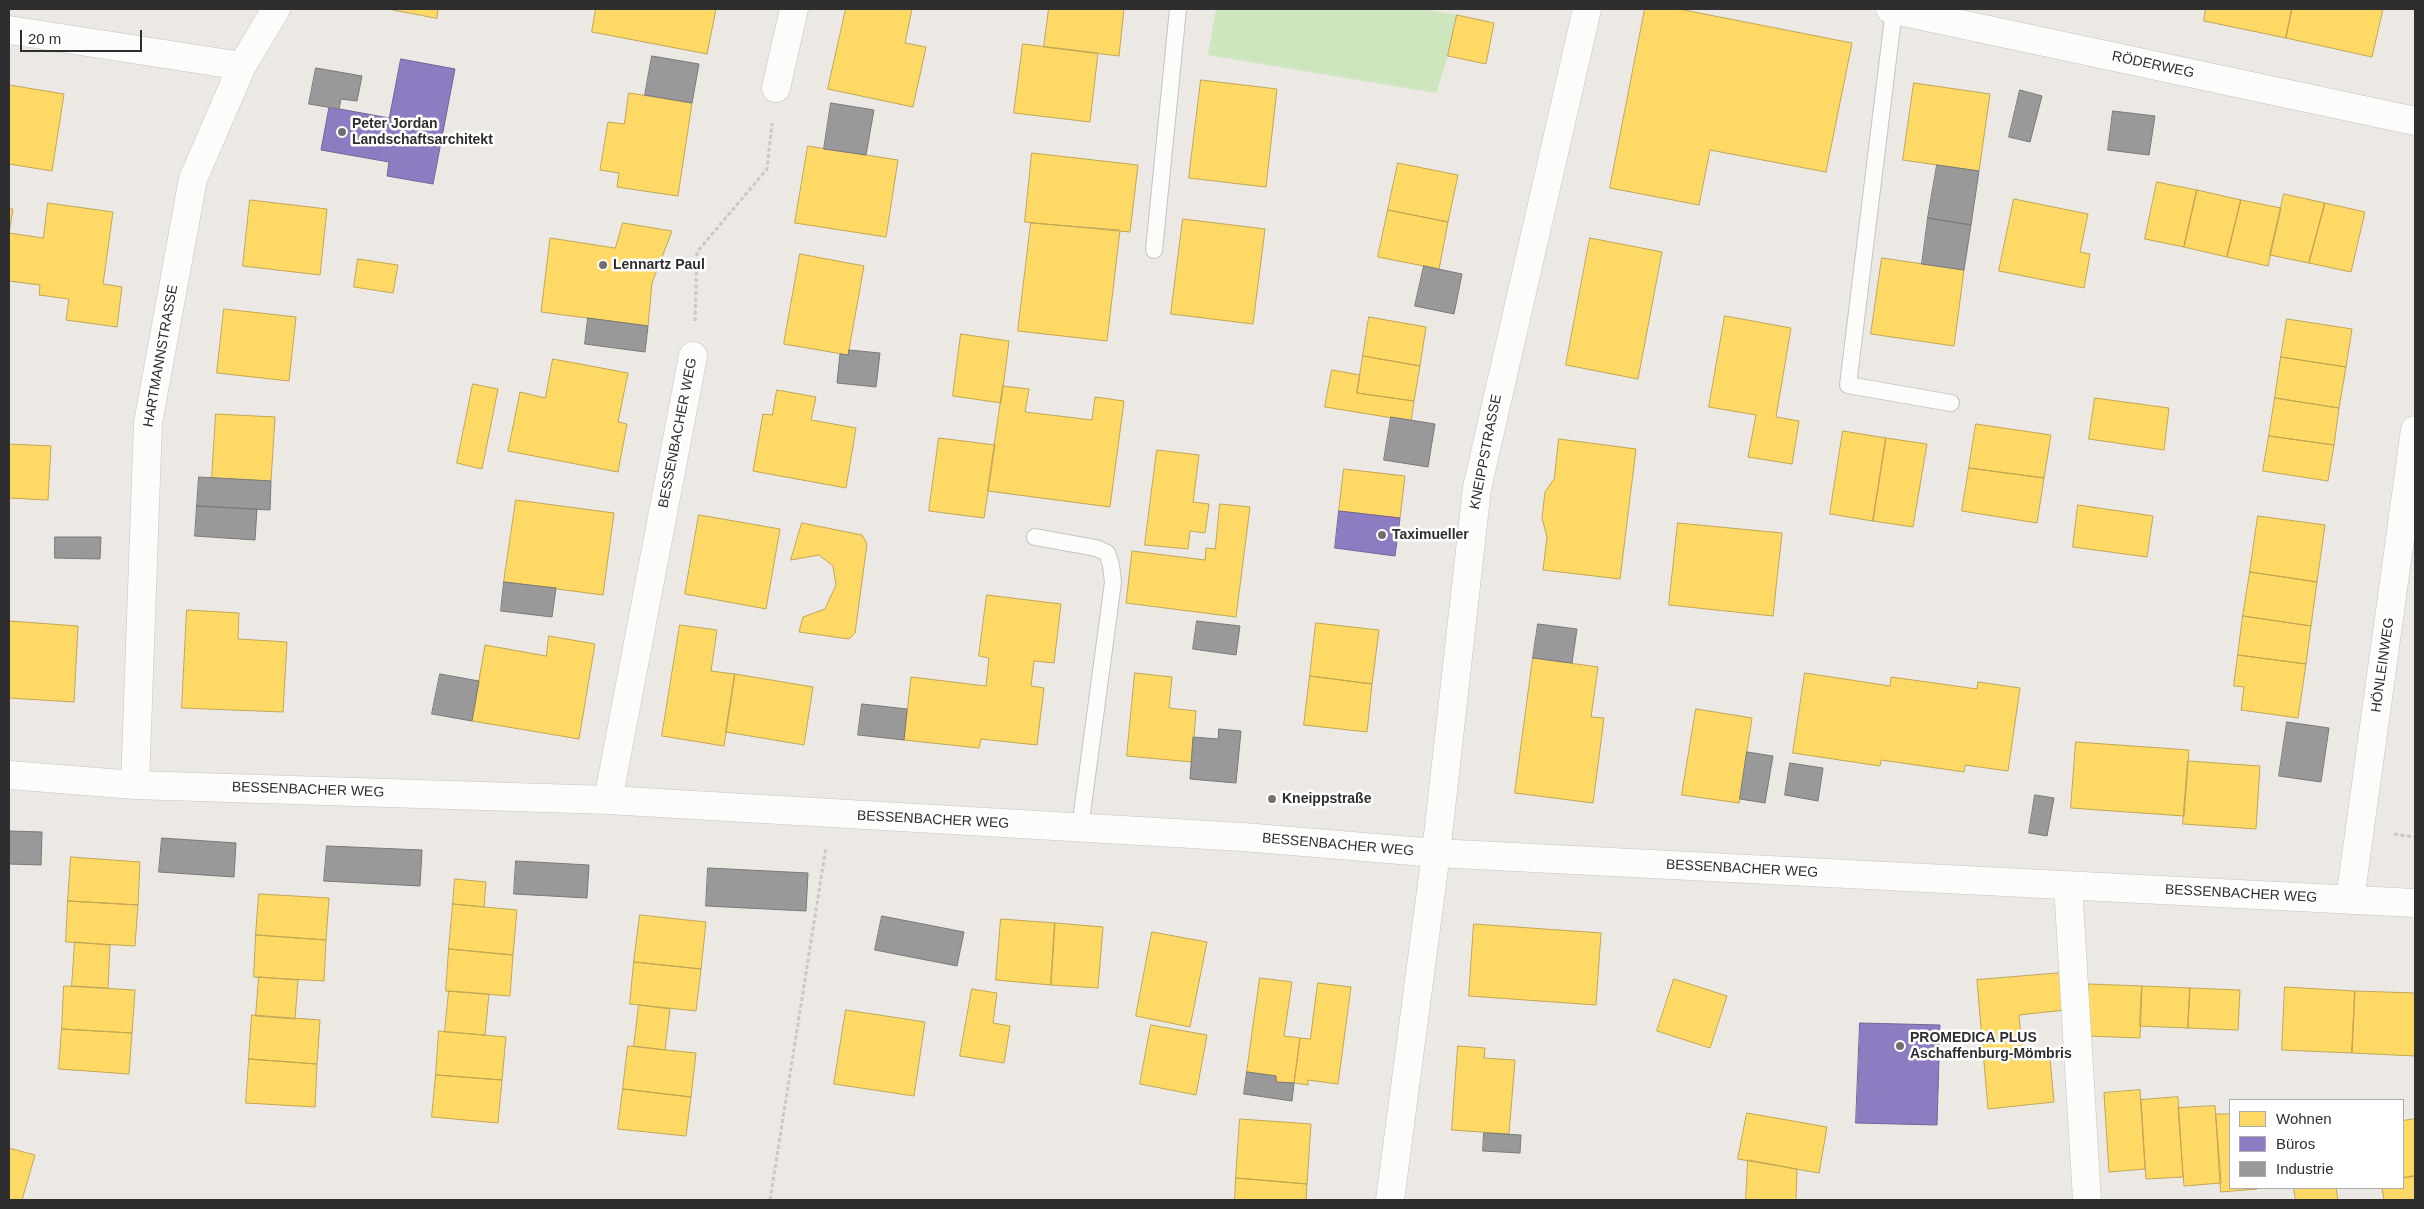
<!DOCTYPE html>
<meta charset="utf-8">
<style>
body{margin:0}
#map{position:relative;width:2424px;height:1209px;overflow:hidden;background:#ece8e4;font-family:Arial,sans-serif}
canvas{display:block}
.frame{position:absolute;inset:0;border:10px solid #2e2e2e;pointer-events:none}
.legend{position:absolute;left:2229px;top:1099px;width:175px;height:90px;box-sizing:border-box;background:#fff;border:1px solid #ababab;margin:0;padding:6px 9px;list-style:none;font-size:15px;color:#2e2e2e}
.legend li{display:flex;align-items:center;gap:10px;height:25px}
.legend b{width:25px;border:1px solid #ababab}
.scale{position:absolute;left:20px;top:30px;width:122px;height:22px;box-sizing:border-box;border:2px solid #2e2e2e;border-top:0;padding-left:6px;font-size:15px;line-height:18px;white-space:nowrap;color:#2e2e2e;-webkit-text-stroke:4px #fff;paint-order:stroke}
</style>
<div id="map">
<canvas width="2424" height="1209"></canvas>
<div class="frame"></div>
<ul class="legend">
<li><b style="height:14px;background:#ffd966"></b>Wohnen</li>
<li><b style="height:14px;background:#8e7cc3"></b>Büros</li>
<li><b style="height:14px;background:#999"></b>Industrie</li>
</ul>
<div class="scale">20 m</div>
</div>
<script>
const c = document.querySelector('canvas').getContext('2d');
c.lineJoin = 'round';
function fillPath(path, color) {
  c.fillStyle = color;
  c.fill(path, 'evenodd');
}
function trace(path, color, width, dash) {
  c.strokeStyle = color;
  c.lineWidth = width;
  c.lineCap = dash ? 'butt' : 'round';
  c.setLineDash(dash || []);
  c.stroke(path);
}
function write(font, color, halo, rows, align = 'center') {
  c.font = font + ' Arial,sans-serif';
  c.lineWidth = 5;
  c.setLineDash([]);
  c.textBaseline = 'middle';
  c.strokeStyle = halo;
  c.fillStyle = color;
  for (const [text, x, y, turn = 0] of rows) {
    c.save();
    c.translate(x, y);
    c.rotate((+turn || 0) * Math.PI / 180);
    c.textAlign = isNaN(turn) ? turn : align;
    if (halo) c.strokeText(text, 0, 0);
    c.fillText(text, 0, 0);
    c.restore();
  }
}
const green = new Path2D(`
 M1216,9H1422L1457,15L1448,56L1436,93L1208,55Z`);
const homes = new Path2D(`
 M388,9H438L437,18Z
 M596,9H716L707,54L592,32Z
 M846,9H912L905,43L926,47L913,107L828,89Z
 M1049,9H1124L1119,56L1044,47Z
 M1645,9H1679L1852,43L1826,172L1710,150L1699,205L1610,188Z
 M2206,9H2292L2286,38L2204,21Z
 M2292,9H2383L2372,57L2286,38Z
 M1457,15L1494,23L1486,64L1448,56Z
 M1023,44L1098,53L1090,122L1014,113Z
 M1201,80L1277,89L1266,187L1189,178Z
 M1914,83L1990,94L1979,171L1903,160Z
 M9,85L64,94L52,171L9,164Z
 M629,93L692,103L678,196L617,187L619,173L600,170L608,122L624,124Z
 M808,146L898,160L886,237L795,223Z
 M1032,153L1138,165L1130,232L1025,222Z
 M1398,163L1458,175L1448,222L1388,210Z
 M2157,182L2197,190L2184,247L2145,239Z
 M2197,190L2241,200L2227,257L2184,247Z
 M2284,194L2325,203L2309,263L2270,255Z
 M2014,199L2088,214L2080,252L2090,254L2084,288L1999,271Z
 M250,200L327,209L320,275L243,266Z
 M2241,200L2281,208L2268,266L2227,257Z
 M48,203L113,212L103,284L122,287L117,327L66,320L69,299L39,295L40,285L9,281V209H13L9,233L43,238Z
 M2325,203L2365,212L2351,272L2309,263Z
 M1388,210L1448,222L1439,269L1378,257Z
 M1183,219L1265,229L1253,324L1171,314Z
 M623,223L672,231L652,283L648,326L541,312L550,238L615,248Z
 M1031,223L1120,230L1107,341L1018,331Z
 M1590,238L1662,252L1638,379L1566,365Z
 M800,254L864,266L848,355L784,344Z
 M1882,258L1964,270L1954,346L1871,334Z
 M358,259L398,265L393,293L354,287Z
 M224,309L296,317L289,381L217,373Z
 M1725,316L1791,328L1776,417L1799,421L1792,464L1748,457L1756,415L1709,407Z
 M1369,317L1426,327L1420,366L1363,356Z
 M2287,319L2352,329L2346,367L2281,357Z
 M961,334L1009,341L1001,403L953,396Z
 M1363,356L1420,366L1414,401L1357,393Z
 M2281,357L2346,367L2339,408L2275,398Z
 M553,359L628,373L618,422L627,424L618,472L508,451L520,392L545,398Z
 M1332,370L1360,375L1357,393L1414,401L1411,421L1325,407Z
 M473,384L498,389L482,469L457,463Z
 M1003,386L1029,389L1025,412L1092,420L1095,397L1124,401L1110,507L988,491Z
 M777,390L816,397L811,420L856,428L846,488L753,471L763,414L772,415Z
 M2095,398L2169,408L2164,450L2089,439Z
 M2275,398L2339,408L2334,445L2269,436Z
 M216,414L275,417L271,481L212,478Z
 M1976,424L2051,435L2044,478L1969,468Z
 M1843,431L1886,438L1873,521L1830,514Z
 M2269,436L2334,445L2328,481L2263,471Z
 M939,438L995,445L984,518L929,511Z
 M1886,438L1927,444L1913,527L1873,521Z
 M1559,439L1636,449L1620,579L1543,570L1547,537L1542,518L1545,492L1554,479Z
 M9,444L51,446L48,500L9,498Z
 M1157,450L1199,455L1193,502L1209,504L1205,533L1190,531L1188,549L1145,545Z
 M1969,468L2044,478L2037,523L1962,511Z
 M1344,469L1405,476L1400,518L1339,511Z
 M516,500L614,513L603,595L504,582Z
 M1220,504L1250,507L1236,617L1126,603L1132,551L1205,560L1206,548L1215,549Z
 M2078,505L2153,516L2147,557L2073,547Z
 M699,515L780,529L766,609L685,594Z
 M2258,516L2325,525L2317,582L2250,572Z
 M802,523L862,535L867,544L855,633L849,639L799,632L803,617L825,609L836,585L833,566L819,555L791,560Z
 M1678,523L1782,533L1773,616L1669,605Z
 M2250,572L2317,582L2311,626L2243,616Z
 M987,595L1061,604L1054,663L1034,661L1031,686L1044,688L1037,745L981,739L979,748L904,740L911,677L986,686L989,658L979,656Z
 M187,610L239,613L238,639L287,642L283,712L182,708Z
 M2243,616L2311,626L2306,664L2238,655Z
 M9,621L78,626L74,702L9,698Z
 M1316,623L1379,630L1372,684L1310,676Z
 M680,625L717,630L711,671L735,674L724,746L662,736Z
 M549,636L595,644L579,739L472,721L485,645L546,656Z
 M2238,655L2306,664L2298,718L2241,710L2244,687L2234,686Z
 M1533,658L1598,667L1591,717L1604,718L1593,803L1515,793Z
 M1135,673L1172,677L1169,708L1196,711L1192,762L1127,756Z
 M1805,673L1890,686L1891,677L1977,689L1978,682L2020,688L2008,771L1965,765L1964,772L1881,760L1880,766L1793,753Z
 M735,674L813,687L804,745L726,732Z
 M1310,676L1372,684L1367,732L1304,725Z
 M1696,709L1752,718L1739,803L1682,795Z
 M2076,742L2189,750L2184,816L2071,808Z
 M2188,761L2260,766L2256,829L2183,824Z
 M71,857L140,862L138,905L68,901Z
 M455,879L486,882L484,907L453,904Z
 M259,894L329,898L326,940L256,935Z
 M68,901L138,905L135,946L66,942Z
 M453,904L517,910L513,955L449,949Z
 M640,915L706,922L701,969L634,962Z
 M1001,919L1055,923L1051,985L996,980Z
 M1055,923L1103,927L1098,988L1051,985Z
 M1474,924L1601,933L1596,1005L1469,996Z
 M1152,932L1207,942L1190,1027L1136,1016Z
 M256,935L326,940L324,981L254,977Z
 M75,942L110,945L108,988L72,986Z
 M449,949L513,955L510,996L446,991Z
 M634,962L701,969L696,1011L630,1004Z
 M2062,973L2065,1010L2019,1015L2022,1051L2049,1049L2054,1102L1988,1109L1977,980Z
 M259,977L298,980L295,1019L256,1016Z
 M1260,978L1292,982L1284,1036L1300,1038L1294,1083L1276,1082V1076L1247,1072Z
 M1674,979L1727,996L1710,1048L1657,1031Z
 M1318,983L1351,987L1338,1084L1308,1080V1085L1294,1083L1300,1038L1310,1039Z
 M2089,984L2142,986L2140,1038L2087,1036Z
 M64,986L135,990L132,1033L62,1029Z
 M2142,986L2190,988L2188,1028L2140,1026Z
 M2285,987L2355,991L2352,1053L2282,1050Z
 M2190,988L2240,990L2238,1030L2188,1028Z
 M972,989L997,993L993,1023L1010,1026L1004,1063L960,1056Z
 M449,991L489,994L485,1035L445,1032Z
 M2355,991L2415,993V1056L2352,1053Z
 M639,1005L670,1009L665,1050L634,1046Z
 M846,1010L925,1022L914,1096L834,1084Z
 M252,1015L320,1020L317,1064L249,1059Z
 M1151,1025L1207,1035L1196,1095L1140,1084Z
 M62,1029L132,1033L129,1074L59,1069Z
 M439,1031L506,1037L502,1080L436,1075Z
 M628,1046L696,1053L691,1097L623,1089Z
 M1458,1046L1485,1048L1484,1058L1515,1060L1509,1134L1452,1130Z
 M249,1059L317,1064L315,1107L246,1103Z
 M436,1075L502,1080L498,1123L432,1117Z
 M623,1089L691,1097L686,1136L618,1129Z
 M2140,1090L2145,1169L2109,1172L2104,1093Z
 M2178,1097L2183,1177L2146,1179L2141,1100Z
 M2215,1106L2221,1183L2184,1186L2178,1108Z
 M1747,1113L1827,1127L1819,1173L1738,1159Z
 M2216,1114H2230V1188L2257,1189L2221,1192Z
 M1240,1119L1311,1124L1307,1184L1236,1178Z
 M2415,1119V1176L2403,1178V1121Z
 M9,1148L35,1155L22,1200H9Z
 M1748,1160L1797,1169L1796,1200H1746Z
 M2415,1176V1200H2384L2382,1188H2403V1178Z
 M1236,1178L1307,1184L1306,1200H1235Z
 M2294,1188H2336L2338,1200H2296Z`);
const offices = new Path2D(`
 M401,59L455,69L433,184L387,176L389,162L321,150L329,107L389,118Z
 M1339,511L1400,518L1395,556L1335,548Z
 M1860,1023L1940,1025L1937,1125L1856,1123Z`);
const industry = new Path2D(`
 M652,56L699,64L692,103L645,95Z
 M316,68L362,76L357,101L341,99L339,109L309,104Z
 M2020,90L2042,96L2030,142L2009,137Z
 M831,103L874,110L866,155L824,149Z
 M2113,111L2155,116L2149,155L2108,150Z
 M1937,165L1979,171L1971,225L1928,218Z
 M1928,218L1971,225L1964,270L1922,264Z
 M1424,266L1462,274L1454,314L1415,306Z
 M588,318L648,326L645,352L585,344Z
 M849,350L880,353L876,387L837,383L840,354L848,355Z
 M1391,417L1435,424L1428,467L1384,460Z
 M199,477L271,481L270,510L197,506Z
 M197,506L257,509L255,540L195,536Z
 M55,537H101L100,559L55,558Z
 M504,582L556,588L552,617L501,611Z
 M1197,621L1240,626L1236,655L1193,649Z
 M1538,624L1577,629L1572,663L1533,658Z
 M440,674L479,681L472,721L432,714Z
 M862,704L907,709L904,740L858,735Z
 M2287,722L2329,728L2321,782L2279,776Z
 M1219,729L1241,731L1236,783L1190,779L1193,737L1218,739Z
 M1747,752L1773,756L1765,803L1740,799Z
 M1790,763L1823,768L1818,801L1785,795Z
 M2035,795L2054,798L2047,836L2029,833Z
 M9,831L42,832L41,865L9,864Z
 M162,838L236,843L234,877L159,872Z
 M327,846L422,850L420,886L324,881Z
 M516,861L589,865L587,898L514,894Z
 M708,868L808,873L806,911L706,906Z
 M882,916L964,932L957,966L875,950Z
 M1247,1072L1276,1076V1082L1294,1083L1292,1101L1244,1094Z
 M1484,1133L1521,1135L1520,1153L1483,1151Z`);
const path = new Path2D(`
 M695,321L697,252L767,169L772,123
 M2394,834L2415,837
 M770,1200L826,847`);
const lane = new Path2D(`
 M1894,10L1848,385L1951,403
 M1154,250L1178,9
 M1035,537L1096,548L1107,553L1111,565L1113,582L1080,828`);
const street = new Path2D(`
 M1890,9L2415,121
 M9,30L242,66
 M776,88L794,9
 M9,775L135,785L608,800L1243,837L1436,853L2415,903
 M135,785L148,423L193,179L242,66L276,9
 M608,800L693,356
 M2068,885L2087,1200
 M2350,900L2415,430
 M1390,1200L1436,853L1477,488L1587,9`);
const markers = [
 [342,132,5,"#706f6e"],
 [603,265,5,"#706f6e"],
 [1382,535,5,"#706f6e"],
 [1272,799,5,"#706f6e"],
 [1900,1046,5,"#706f6e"]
];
const streetNames = [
 ["RÖDERWEG",2153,65,12],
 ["HARTMANNSTRASSE",161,356,-80],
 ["BESSENBACHER WEG",678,433,-79],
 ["KNEIPPSTRASSE",1486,452,-79],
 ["HÖNLEINWEG",2383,665,-82],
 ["BESSENBACHER WEG",308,790,2],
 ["BESSENBACHER WEG",933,820,3],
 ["BESSENBACHER WEG",1338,845,5],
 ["BESSENBACHER WEG",1742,869,3],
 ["BESSENBACHER WEG",2241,894,3]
];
const poiNames = [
 ["Peter Jordan",352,124],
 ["Landschaftsarchitekt",352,140],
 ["Lennartz Paul",613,265],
 ["Taximueller",1392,535],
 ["Kneippstraße",1282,799],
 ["PROMEDICA PLUS",1910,1038],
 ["Aschaffenburg-Mömbris",1910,1054]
];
fillPath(green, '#cee6be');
fillPath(homes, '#ffd966');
trace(homes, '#c0a655', 1);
fillPath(offices, '#8e7cc3');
trace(offices, '#716596', 1);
fillPath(industry, '#999');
trace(industry, '#797979', 1);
trace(lane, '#c5c4c5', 18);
trace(street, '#c5c4c5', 29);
trace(path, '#c9c9c8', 3, [4, 2.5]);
trace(lane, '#fcfcfb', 16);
trace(street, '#fcfcfb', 28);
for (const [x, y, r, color] of markers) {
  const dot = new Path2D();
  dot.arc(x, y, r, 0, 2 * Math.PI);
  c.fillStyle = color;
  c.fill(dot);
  trace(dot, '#fff', 2);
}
write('14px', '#2e2e2e', '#fff', streetNames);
write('bold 14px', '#2e2e2e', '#fff', poiNames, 'left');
</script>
